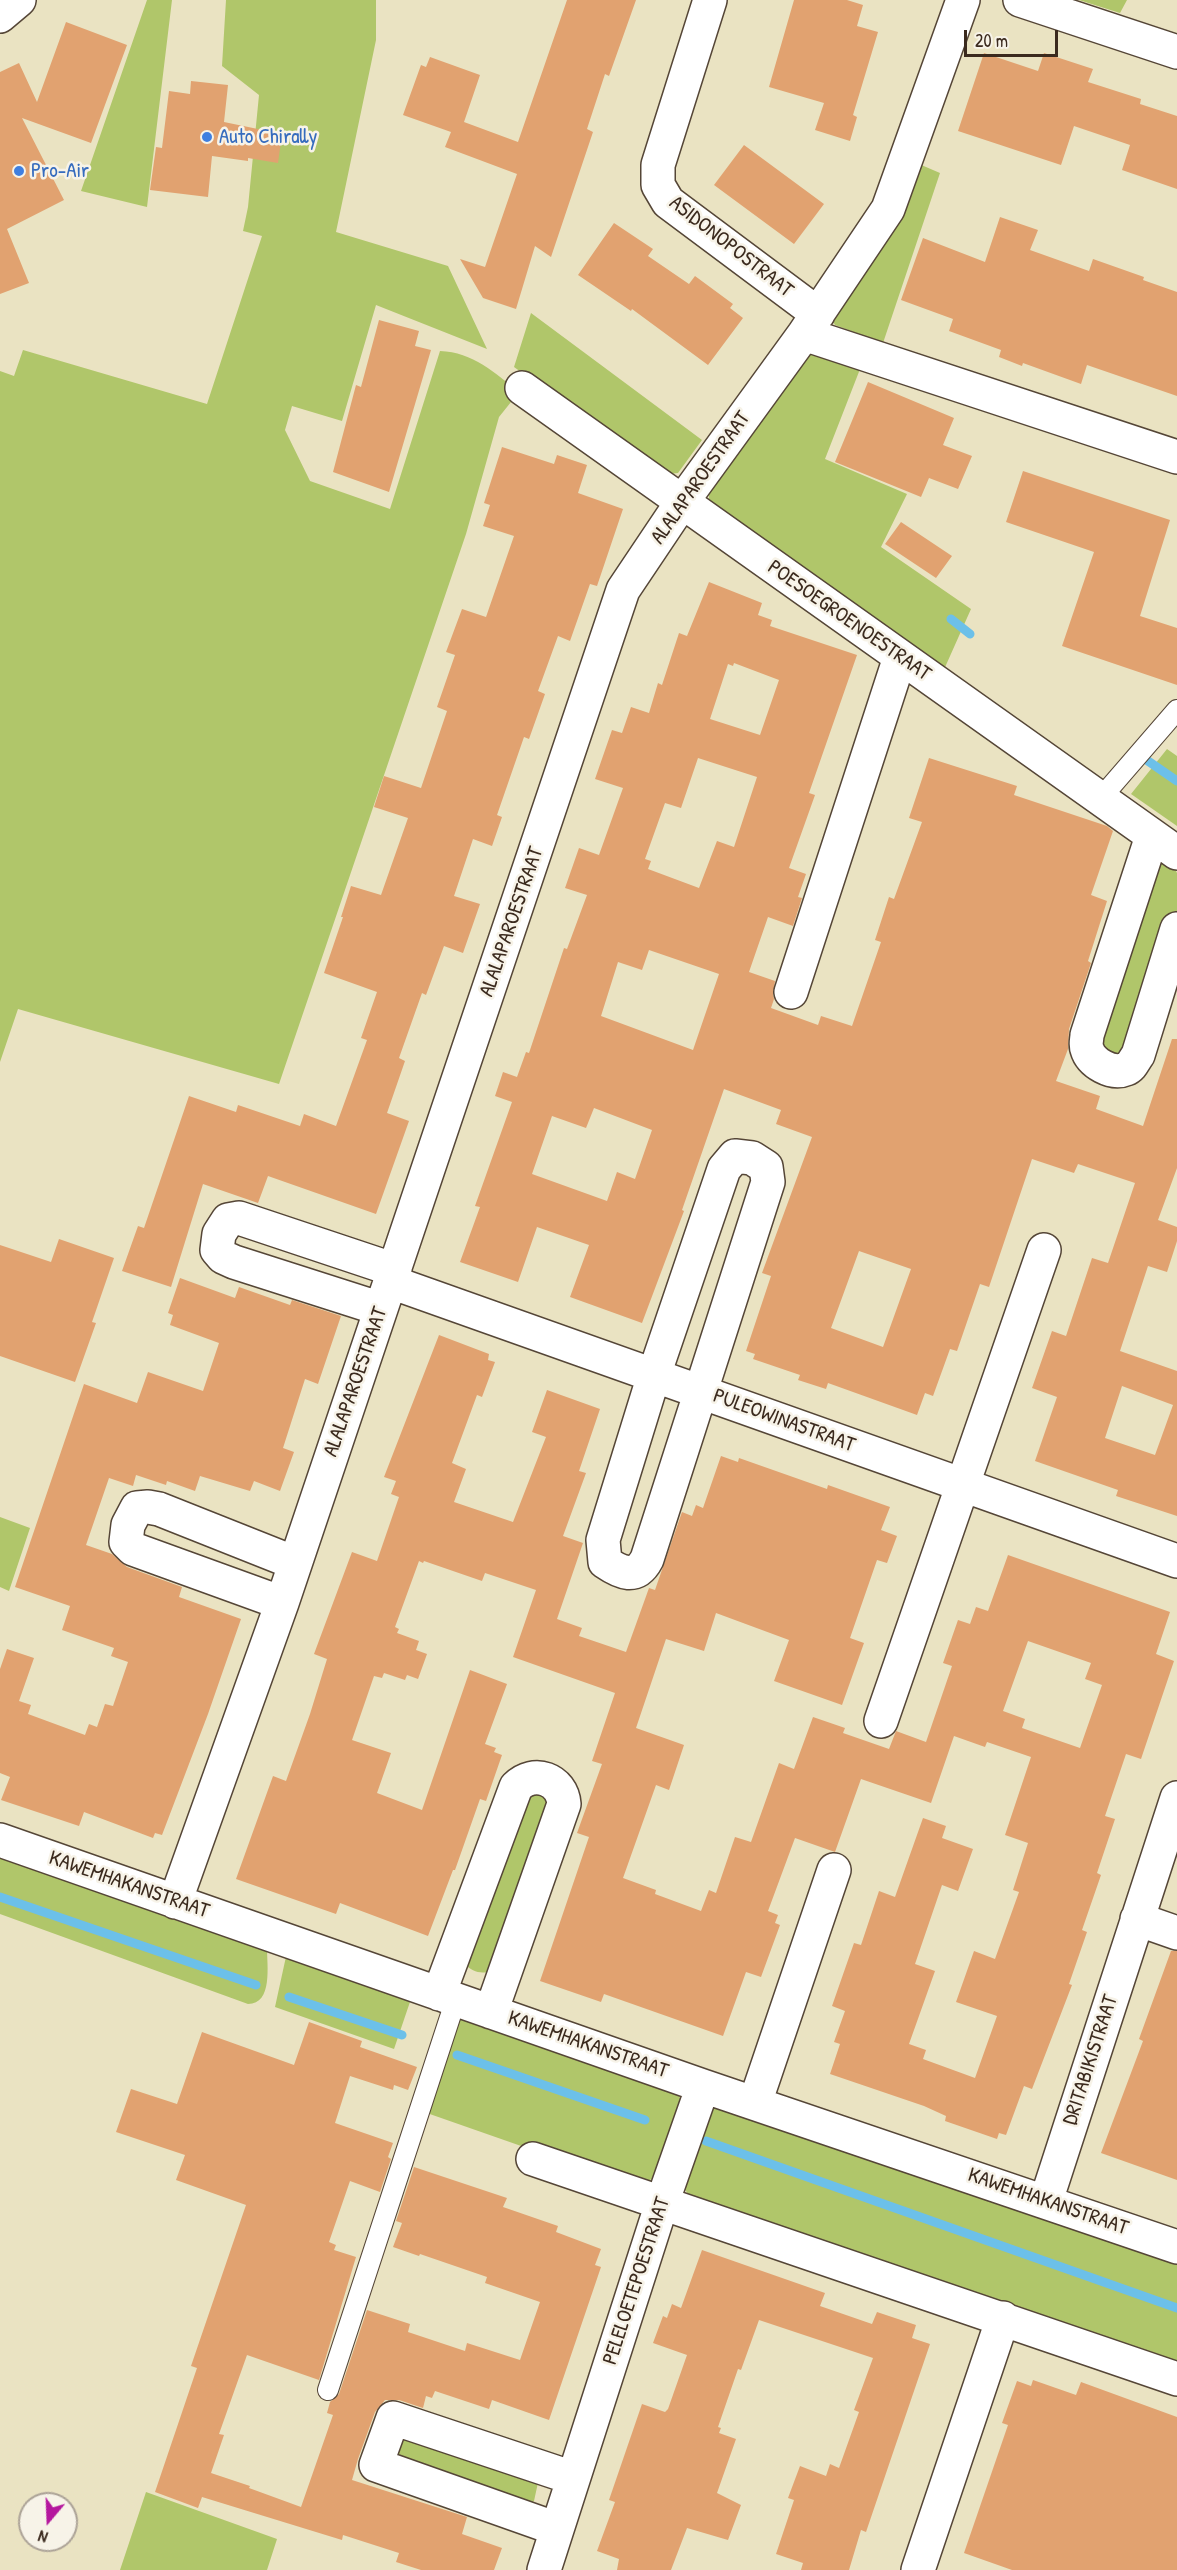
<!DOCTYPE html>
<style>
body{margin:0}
#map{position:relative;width:1177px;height:2570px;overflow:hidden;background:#eae3c2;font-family:"Patrick Hand",sans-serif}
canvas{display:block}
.north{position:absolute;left:18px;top:2492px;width:60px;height:60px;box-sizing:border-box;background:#f7f3e8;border:2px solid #aca397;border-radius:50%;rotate:199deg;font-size:16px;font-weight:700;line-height:24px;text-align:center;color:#3b2a1e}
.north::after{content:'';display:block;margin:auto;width:21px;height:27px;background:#b5179e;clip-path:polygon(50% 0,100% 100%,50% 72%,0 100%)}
.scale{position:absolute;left:964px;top:30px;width:94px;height:27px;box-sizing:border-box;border:3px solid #3b2a1e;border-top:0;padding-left:8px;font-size:18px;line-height:21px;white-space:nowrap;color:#3b2a1e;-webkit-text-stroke:4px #f7f3e8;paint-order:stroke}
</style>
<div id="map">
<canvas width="1177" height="2570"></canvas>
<div class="north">N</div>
<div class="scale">20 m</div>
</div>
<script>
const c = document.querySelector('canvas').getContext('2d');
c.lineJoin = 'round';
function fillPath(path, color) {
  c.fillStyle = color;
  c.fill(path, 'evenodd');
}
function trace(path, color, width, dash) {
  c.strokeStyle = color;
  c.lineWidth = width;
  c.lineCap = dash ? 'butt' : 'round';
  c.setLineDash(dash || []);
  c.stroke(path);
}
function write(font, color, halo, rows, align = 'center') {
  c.font = font + ' "Patrick Hand",sans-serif';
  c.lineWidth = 5;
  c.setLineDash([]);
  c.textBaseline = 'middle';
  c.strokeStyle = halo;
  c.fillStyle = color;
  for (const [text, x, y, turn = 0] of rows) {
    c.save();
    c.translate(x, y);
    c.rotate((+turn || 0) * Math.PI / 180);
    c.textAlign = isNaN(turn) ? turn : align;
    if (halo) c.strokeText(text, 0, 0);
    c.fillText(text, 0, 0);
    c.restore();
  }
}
const green = new Path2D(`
 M147,0H172L147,207L81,191Z
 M226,0H376V40L336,232L448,266L487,349L376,305L342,421L292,406L285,430L310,481L390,509L440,351C473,352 495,373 519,392L499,417L466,534L279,1084L18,1009L0,1062V371L14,376L23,350L207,404L262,236L243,231L248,207L259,95L222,66Z
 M1079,0H1127L1120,13Z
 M919,164L940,173L883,343L835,325L831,318Z
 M531,313L702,440L678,473L669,474L657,470L514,367Z
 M810,347L862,364L825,459L907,494L881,547L971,609L942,674L717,512L709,499V489Z
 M1167,749L1177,756V826L1131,794Z
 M1162,861L1174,867L1177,873V911L1133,1034L1119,1057L1108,1056L1095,1037L1151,867Z
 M0,1517L30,1528L9,1591L0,1587Z
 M553,1788L493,1971C481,1974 473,1973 464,1963L525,1789Z
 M0,1851L267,1948C267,1965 273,2004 248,2004L0,1914Z
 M287,1952L412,1996L394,2049L275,2007Z
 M458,2015L676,2093L682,2100L660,2173L650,2180L624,2182L424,2112Z
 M715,2106L1177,2261V2361L690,2197L682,2185L707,2112Z
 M395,2429L539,2478L534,2501L525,2508L395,2461Z
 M146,2492L277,2539L267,2570H120Z`);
const stream = new Path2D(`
 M951,619L970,634
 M1148,761L1177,781
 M0,1897L256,1985
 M289,1997L402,2035
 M457,2055L645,2120
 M706,2141L1177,2308`);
const building = new Path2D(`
 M567,0H636L609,76L605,74L587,129L593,132L551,257L535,246L516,309L483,298L460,259L485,267L517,174L445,147L451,132L403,115L421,65L426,67L430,57L480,75L464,122L518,142Z
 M794,0H847L863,5L857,26L878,32L853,115L857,117L850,141L815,130L824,103L769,87Z
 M66,22L127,45L91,143L22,118L64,200L7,229L29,283L0,294V72L19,63L37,102Z
 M984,53L1038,71L1044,53L1093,69L1088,82L1141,99L1140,104L1177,116V189L1122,170L1130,145L1074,126L1061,165L958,131Z
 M191,81L228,85L224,122L282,134L278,163L248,158V161L212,156L208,197L150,190L156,147L162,148L169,91L190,94Z
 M744,145L824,204L794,244L714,185Z
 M1000,217L1038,230L1030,250L1089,271L1093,259L1144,277L1143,280L1177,292V396L1087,365L1081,384L1023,363L1022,366L999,357L1001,350L949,331L953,319L901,300L923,238L985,262Z
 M614,223L653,249L648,256L689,284L695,276L733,304L730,308L743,318L708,365L632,309L631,311L578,275Z
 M379,320L419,331L415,346L431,350L389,492L333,472L356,385L361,387Z
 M868,382L954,418L943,445L972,456L958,489L929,478L921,497L835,462Z
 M502,447L554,464L557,455L587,465L578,493L623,509L597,586L590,584L570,641L558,636L538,691L545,694L529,739L524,737L497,815L502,817L492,846L473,839L454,896L480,904L463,953L444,946L426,995L422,993L399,1058L405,1061L387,1113L409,1121L376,1214L268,1176L258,1203L203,1184L171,1287L122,1271L138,1226L144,1228L189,1096L236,1112L238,1105L300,1126L304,1114L336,1126L367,1040L361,1038L377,992L324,973L343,917H341L351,886L381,895L408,818L374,807L384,776L421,788L447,711L437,707L455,655L446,652L462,609L486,617L514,536L483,526L490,505L484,503Z
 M1023,471L1170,520L1140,616L1177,628V685L1062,646L1094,552L1006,522Z
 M901,522L952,556L936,578L885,544Z
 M709,582L762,603L758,615L772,620L770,626L857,655L809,793L815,795L789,868L806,874L798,897L802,898L793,926L768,917L749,972L775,981L773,995L774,999L771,1008L818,1025L821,1016L852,1026L881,942L875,940L889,897L894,899L922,822L909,818L929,758L1017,786L1014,795L1107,826L1113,831L1091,895L1107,901L1088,961L1091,963L1069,1029L1068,1049L1056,1081L1100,1096L1096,1109L1143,1126L1172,1039H1177V1168L1158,1220L1177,1227V1241L1167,1272L1148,1266L1120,1351L1177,1371V1516L1116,1496L1118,1490L1035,1461L1057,1397L1032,1388L1052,1331L1066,1336L1092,1258L1108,1263L1135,1183L1078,1164L1074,1173L1032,1159L989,1287L980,1284L957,1351L950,1349L933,1396L925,1393L917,1415L828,1383L826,1389L798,1380L800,1375L753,1359L755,1354L746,1351L771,1276L762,1273L812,1137L776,1124L781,1110L724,1089L682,1210L684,1211L642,1323L570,1297L589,1245L537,1227L518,1282L460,1262L480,1207L475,1206L512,1102L495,1096L503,1072L517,1077L526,1052L529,1053L564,948L567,949L587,895L565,888L579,848L599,855L623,788L595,779L612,730L622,733L631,707L649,713L658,683L662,685L679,633L687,636ZM734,663L779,680L760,735L710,719L728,664L733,666ZM698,758L757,777L734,847L717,841L699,888L648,869L651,861L645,859L665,803L681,808ZM649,950L719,974L693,1050L601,1016L618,962L642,970ZM594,1108L652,1130L635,1179L617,1172L607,1201L532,1174L552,1116L586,1128ZM859,1251L911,1269L883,1347L831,1328ZM1122,1386L1173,1405L1155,1455L1105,1438Z
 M59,1239L114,1258L92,1322L96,1323L75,1382L0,1356V1245L51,1262Z
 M180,1278L235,1298L239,1287L290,1305L292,1300L341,1316L318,1384L305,1379L283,1448L294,1452L280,1491L254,1481L250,1491L200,1476L195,1491L167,1481L166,1485L136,1475L133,1486L109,1478L86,1545L112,1554L127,1567L182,1587L179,1597L241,1619L208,1714L162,1835L155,1833L153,1838L84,1812L79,1826L1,1800L10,1777L0,1773V1669L7,1649L34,1658L19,1701L31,1705L28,1714L85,1735L89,1724L97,1727L105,1704L113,1706L128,1662L111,1656L114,1648L62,1630L70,1606L15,1587L84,1384L137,1403L148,1372L203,1391L219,1343L170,1325L173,1315L168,1313Z
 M439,1335L489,1354L488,1360L495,1362L482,1397L477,1395L452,1463L466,1469L454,1502L513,1522L546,1437L532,1432L547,1390L600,1409L579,1471L586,1473L563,1536L583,1543L557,1619L582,1628L579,1636L626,1652L649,1588L655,1590L682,1512L692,1516L696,1505L703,1508L721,1456L738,1462L739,1458L827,1489L828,1485L890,1507L881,1530L897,1536L887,1563L877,1560L850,1638L864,1643L842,1705L774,1681L789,1640L716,1613L704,1651L666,1639L636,1728L684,1745L669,1790L656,1785L623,1878L656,1890L655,1894L701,1911L709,1890L716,1893L735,1837L751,1842L779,1763L794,1769L813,1717L845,1728L843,1733L889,1749L896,1731L926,1742L952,1666L943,1663L958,1620L970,1624L976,1607L988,1611L1008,1555L1170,1612L1156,1654L1174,1661L1141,1759L1126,1754L1105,1816L1115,1819L1097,1873L1101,1875L1082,1930L1087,1932L1069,1984L1072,1985L1032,2089L1024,2086L1006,2135L999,2133L997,2139L945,2121L946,2116L924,2106L830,2074L840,2044L834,2042L845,2011L832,2006L854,1943L861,1945L879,1891L895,1897L923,1818L946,1826L942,1838L973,1849L958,1891L942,1885L915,1964L935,1971L909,2044L926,2050L923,2059L975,2078L997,2016L956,2002L974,1951L995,1959L1019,1892L1013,1890L1028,1843L1005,1835L1031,1757L987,1742L985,1747L954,1736L931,1803L861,1779L835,1852L795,1838L768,1911L778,1915L775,1923L780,1925L761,1977L746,1972L723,2036L604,1994L601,2002L540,1981L589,1837L577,1833L602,1764L592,1761L615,1693L513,1657L536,1590L485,1573L482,1581L424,1561L423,1563L419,1561L395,1627L399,1629L397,1633L419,1641L416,1650L427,1654L418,1679L407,1675L405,1680L384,1673L382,1678L374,1676L352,1740L391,1753L377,1793L422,1810L470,1670L507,1684L485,1744L496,1748L494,1752L502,1755L486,1801L480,1799L455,1870H453L428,1936L340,1903L336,1914L236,1879L273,1776L286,1781L310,1714L327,1659L314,1654L352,1552L377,1561L399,1497L391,1494L396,1481L384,1477ZM1028,1641L1091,1663L1085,1679L1102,1685L1080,1748L1022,1728L1025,1719L1003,1711Z
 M1171,1951H1177V2180L1101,2153L1143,2041L1139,2039Z
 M309,2022L362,2041L360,2047L417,2067L408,2090L394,2085L393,2090L350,2076L335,2123L393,2143L388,2157L391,2159L380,2192L350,2181L329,2242L336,2245L334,2250L356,2257L319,2380L247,2355L219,2434L224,2435L211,2473L250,2486L249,2488L301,2507L333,2415L327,2413L330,2402L339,2394L367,2310L410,2324L408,2332L465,2351L467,2343L520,2360L540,2302L485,2283L487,2277L420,2254L419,2256L393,2247L402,2223L396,2221L414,2167L507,2198L503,2207L558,2226L556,2232L601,2249L595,2265L601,2267L549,2420L492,2400L489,2409L435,2391L432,2398L426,2396L423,2408L399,2400H385L375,2412L358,2459L352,2480L467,2517L462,2534L502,2548L494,2570H421L396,2562L399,2553L343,2535L342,2540L202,2497L198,2508L155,2492L197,2368L191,2366L246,2205L176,2180L185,2155L116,2132L131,2089L177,2104L202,2032L294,2065Z
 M702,2250L825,2293L820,2306L872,2324L877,2312L916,2325L912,2338L930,2344L866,2532L861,2530L849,2570H801L803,2563L776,2554L794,2500L788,2498L800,2466L826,2476L830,2464L839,2468L859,2412L854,2410L873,2358L759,2320L741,2370L738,2369L718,2427L721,2428L719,2433L736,2439L717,2493L741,2505L728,2540L687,2528L671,2570H617L619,2559L597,2551L615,2502L609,2500L642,2404L665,2412L668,2409L687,2355L653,2343L663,2316L667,2318L672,2304L681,2308Z
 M1033,2380L1076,2395L1081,2382L1177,2417V2570H1012L964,2553L1008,2425L1002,2423L1017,2381L1031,2386Z`);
const lane = new Path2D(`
 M1100,799L1177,710
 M328,2390L456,1999`);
const street = new Path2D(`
 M710,0L658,165V185L668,202L818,314
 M804,334L1177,457
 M522,388L1177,853
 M1152,836L1087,1035C1087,1039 1085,1045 1087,1049C1091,1063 1112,1075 1126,1069C1132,1067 1134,1060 1138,1055L1177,929
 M791,992L900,657
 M735,1156L752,1158L766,1167L768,1182L647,1559C636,1580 621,1573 605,1562L603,1540L654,1375L724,1169Z
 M391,1282L1177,1561
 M381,1309L234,1262L223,1257L217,1250L219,1234L228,1220L239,1218L395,1270
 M282,1603L133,1549L126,1542L128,1525L137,1508L148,1507L159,1509L295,1563
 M881,1721L1044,1250
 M0,1840L703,2086L1177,2247
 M175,1902L282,1603L623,590L682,502L804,334L888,209L963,0
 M1137,1919L1177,1933
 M439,1994L516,1787C534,1769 562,1779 564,1804L491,2012
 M755,2103L834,1870
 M533,2159L1177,2379
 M1046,2201L1177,1798
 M557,2529L376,2465L393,2418L573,2478
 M544,2570L662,2203L703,2086
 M918,2570L1003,2318`);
const secondary = new Path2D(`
 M1020,0L1177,52
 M0,16L19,0`);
const markers = [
 [207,137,6,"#3f7fe0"],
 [19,171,6,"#3f7fe0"]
];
const shopNames = [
 ["Auto Chirally",219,137],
 ["Pro-Air",31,171]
];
const streetNames = [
 ["ASIDONOPOSTRAAT",731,247,38],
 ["ALALAPAROESTRAAT",701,478,-55],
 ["POESOEGROENOESTRAAT",849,621,35],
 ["ALALAPAROESTRAAT",512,922,-71],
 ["ALALAPAROESTRAAT",356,1382,-71],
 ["PULEOWINASTRAAT",784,1421,20],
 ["KAWEMHAKANSTRAAT",129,1885,19],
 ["KAWEMHAKANSTRAAT",588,2045,19],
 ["DRITABIKISTRAAT",1091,2060,-72],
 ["KAWEMHAKANSTRAAT",1048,2202,19],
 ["PELELOETEPOESTRAAT",637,2281,-72]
];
fillPath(green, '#b0c66a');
trace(stream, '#6cc0e9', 9);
fillPath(building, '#e1a270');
trace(lane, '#554637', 22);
trace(street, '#554637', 36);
trace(secondary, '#554637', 36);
trace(lane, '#fff', 20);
trace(street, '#fff', 33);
trace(secondary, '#fff', 33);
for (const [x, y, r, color] of markers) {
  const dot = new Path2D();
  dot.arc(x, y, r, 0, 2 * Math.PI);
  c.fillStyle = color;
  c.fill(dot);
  trace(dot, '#f7f3e8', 2);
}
write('21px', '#366cbe', '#f7f3e8', shopNames, 'left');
write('21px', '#3b2a1e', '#f7f3e8', streetNames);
</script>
